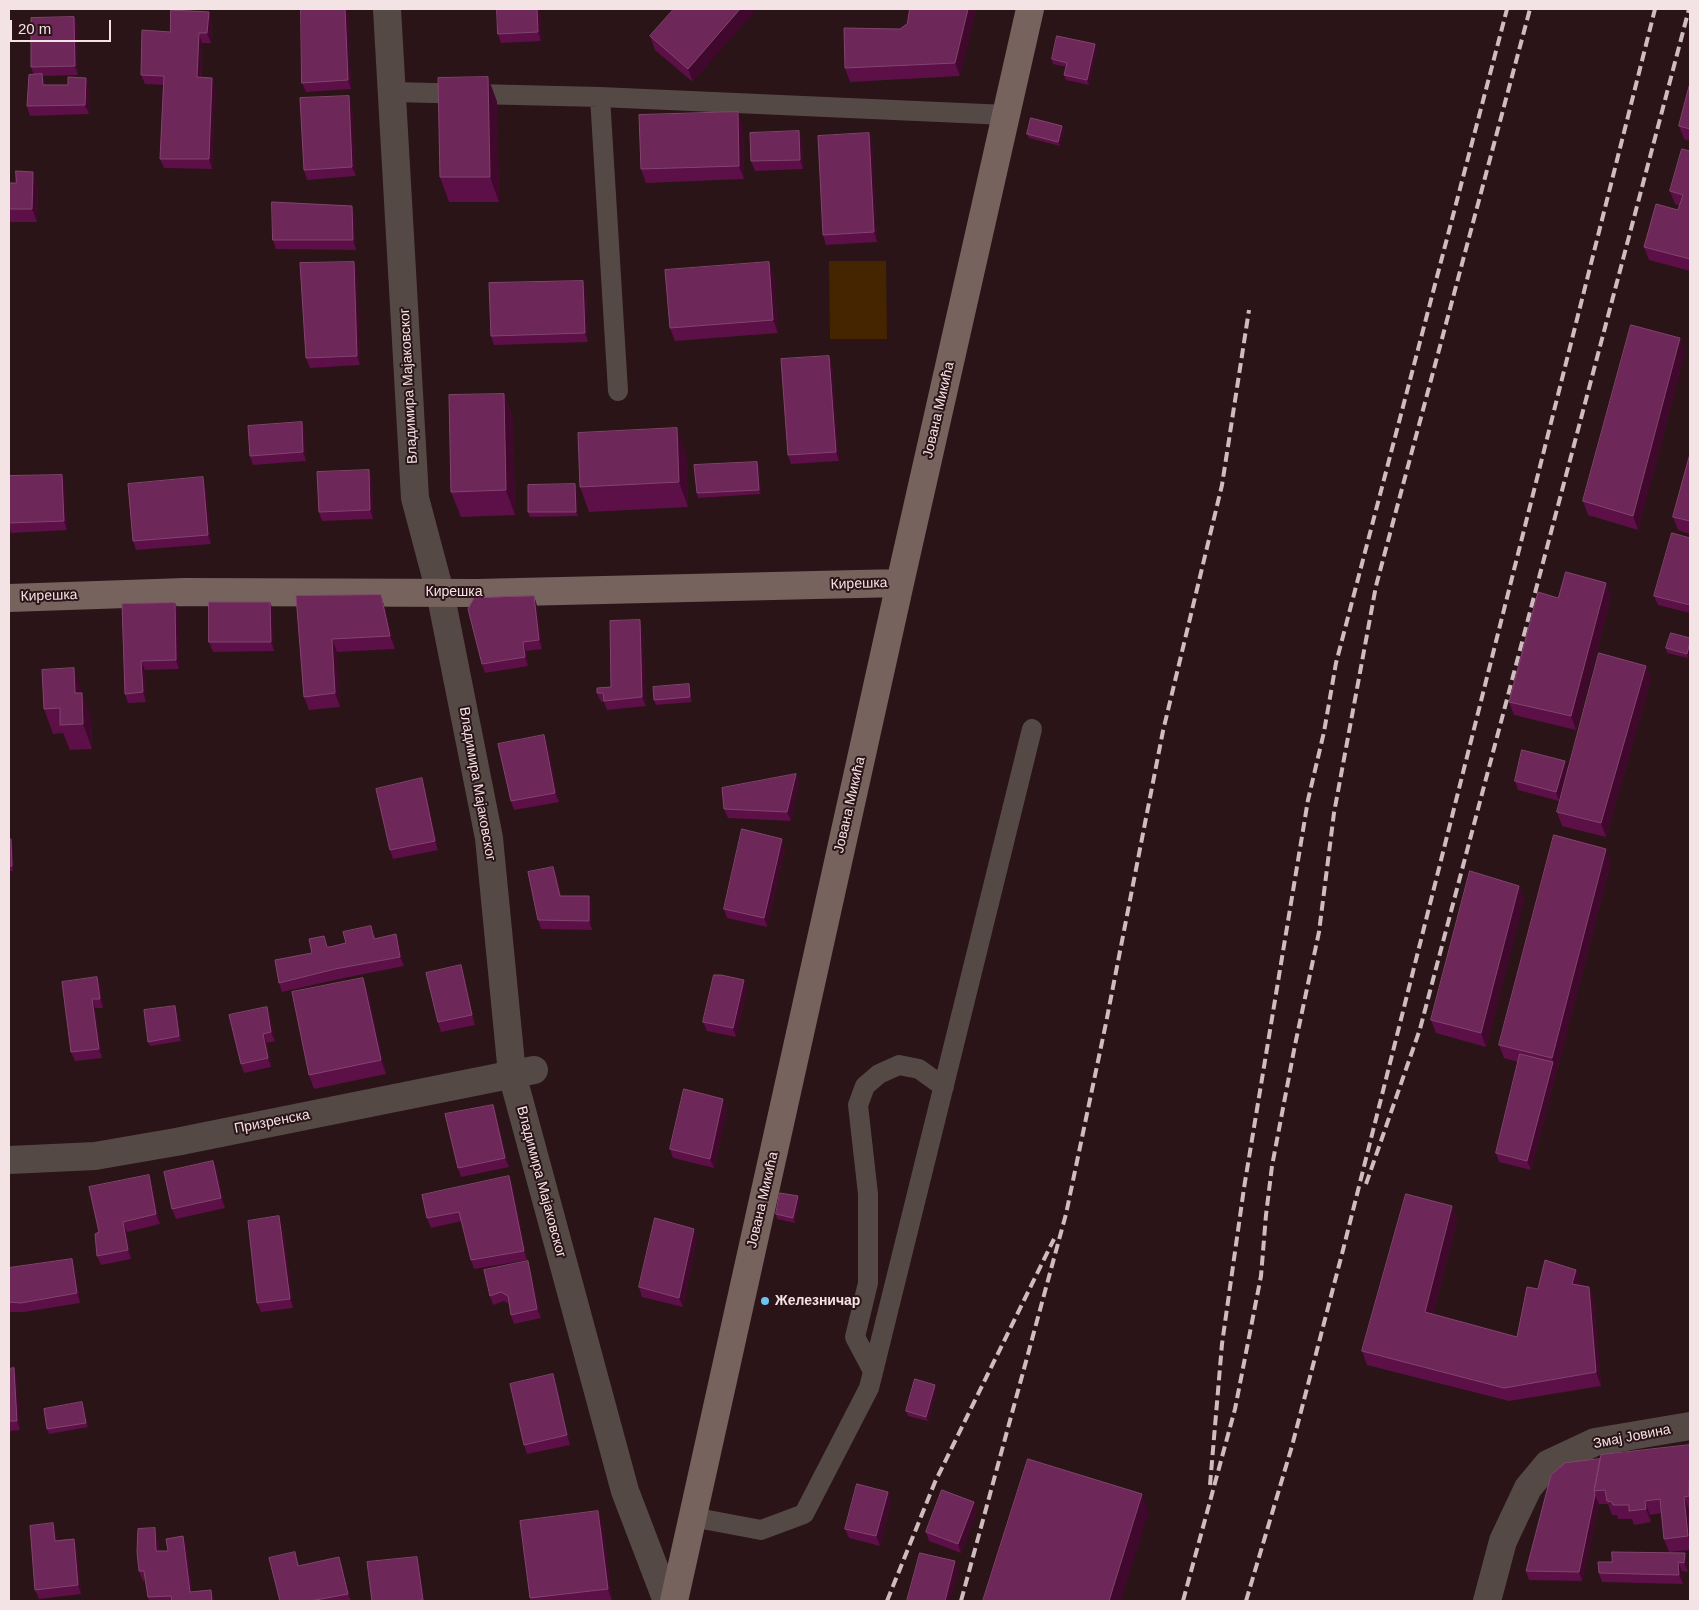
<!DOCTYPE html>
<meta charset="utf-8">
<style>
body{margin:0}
#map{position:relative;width:1699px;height:1610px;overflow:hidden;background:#2a1417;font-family:Arial,sans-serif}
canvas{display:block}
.frame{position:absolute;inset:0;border:10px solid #f4e3e5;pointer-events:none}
.scale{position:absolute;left:10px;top:20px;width:101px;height:22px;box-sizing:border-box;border:2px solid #f4e3e5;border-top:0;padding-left:6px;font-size:15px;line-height:18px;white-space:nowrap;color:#f4e3e5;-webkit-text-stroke:4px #2a1417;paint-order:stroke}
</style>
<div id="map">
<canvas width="1699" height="1610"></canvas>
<div class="frame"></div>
<div class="scale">20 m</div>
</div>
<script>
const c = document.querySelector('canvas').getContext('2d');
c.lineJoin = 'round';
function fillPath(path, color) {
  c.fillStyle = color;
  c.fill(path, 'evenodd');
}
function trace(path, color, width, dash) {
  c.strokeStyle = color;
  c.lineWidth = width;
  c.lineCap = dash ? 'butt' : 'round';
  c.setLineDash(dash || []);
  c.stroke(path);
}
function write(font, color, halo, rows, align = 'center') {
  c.font = font + ' Arial,sans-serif';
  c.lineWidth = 4;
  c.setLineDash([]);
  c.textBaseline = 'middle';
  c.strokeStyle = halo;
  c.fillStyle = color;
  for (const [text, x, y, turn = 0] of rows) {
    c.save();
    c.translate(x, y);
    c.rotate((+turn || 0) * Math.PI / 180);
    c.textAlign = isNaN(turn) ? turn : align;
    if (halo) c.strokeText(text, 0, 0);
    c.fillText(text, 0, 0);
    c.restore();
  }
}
const green = new Path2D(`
 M829,261H886L887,339H830Z`);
const lane = new Path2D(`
 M392,92L600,97L1007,115
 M600,97L618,391
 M873,1371L855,1337L868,1283V1194L858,1105L865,1086L879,1074L899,1065L919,1069L944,1087
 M692,1517L761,1530L804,1514L869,1388L1032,729`);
const street = new Path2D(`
 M387,9L415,498L440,592L489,838L512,1074L625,1491L667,1601
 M9,1160L95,1156L176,1142L534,1070
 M1487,1601L1503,1541L1528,1488L1548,1464L1595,1442L1690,1426`);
const secondary = new Path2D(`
 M9,598L185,592L477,593L900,583
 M674,1601L900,583L1030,9`);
const rail = new Path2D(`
 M1366,1184L1420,1029L1689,9
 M1210,1485L1222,1344L1244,1188L1308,800L1324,732L1336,663L1507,9
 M887,1601L935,1482L1054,1239
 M961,1601L1066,1214L1106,1023L1163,731L1222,485L1249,310
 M1183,1601L1235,1409L1261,1276L1266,1215L1272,1166L1295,1045L1319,932L1334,813L1376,586L1530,9
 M1246,1601L1292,1446L1343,1250L1655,9`);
const wall = new Path2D(`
 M348,9L351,89L306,92L302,83Z
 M540,9L541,41L501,43L498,34Z
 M674,9L693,82L655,50L650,36Z
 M976,9L960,76L850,82L845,68L907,24Z
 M209,12L212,21L211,43H202L201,78H212L215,87L212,169L164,168L160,159L163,85L145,84L141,75L170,32Z
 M74,17L78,26V75L43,76L46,85H68L86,78L89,87V114L30,116L27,106L34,75L31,67Z
 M1097,49L1089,85L1066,80L1064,75L1066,67L1053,64L1052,59Z
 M488,77L497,102L499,202H449L440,177Z
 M1690,83V141L1684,139L1679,126Z
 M352,105L356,176L307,180L304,170Z
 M743,125L744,179L646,183L641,169Z
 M1062,126L1064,131L1060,146L1029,138L1027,134Z
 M869,133L872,142L877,242L826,245L823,235Z
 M802,141L803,169L755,171L751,161Z
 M1690,151V271L1649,260L1644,247L1678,210L1680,206L1675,204L1670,191Z
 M9,183L38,185L37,222H9Z
 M356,215V250L276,249L273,240Z
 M354,262L357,271L360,365L310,368L306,358Z
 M769,262L774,276L778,333L675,341L670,328Z
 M583,281L586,290L588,342L494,345L491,336Z
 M1680,338L1685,352L1638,530L1588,515L1583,501Z
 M829,356L832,365L839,461L791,464L788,455Z
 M504,394L513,420L515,515L461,517L451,492Z
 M302,422L305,431L306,461L253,465L250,456Z
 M686,453L688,507L589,512L580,487Z
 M1690,454V534L1678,530L1673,517Z
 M757,462L759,467L761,494L698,498L697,493Z
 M369,470L372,479L373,519L322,521L319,512Z
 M62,475L65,485L67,530L11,533L9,527V476Z
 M575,484L577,488L578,516L530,517L528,512Z
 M206,487L211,544L136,550L133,541Z
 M1690,538V613L1658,605L1654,596Z
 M1606,583L1611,597L1576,730L1514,715L1509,702L1558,598Z
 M381,595L385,609L395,649L337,652L340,707L309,710L304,697L296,596Z
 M534,596L537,606L542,649L526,651L528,666L485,673L482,664Z
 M270,602L273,611L274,651L213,652L209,642Z
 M175,603L179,612V669L145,670L146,702L128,703L125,694L122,604Z
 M643,629L646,706L607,710L604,702H601L597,693L611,687Z
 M1690,638L1688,658L1667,653L1666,648Z
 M1646,666L1651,679L1606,837L1562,826L1557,812Z
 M689,684L690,689L692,702L656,705L654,700Z
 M83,693V697L91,718L92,749L70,750L63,733L53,734L44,709Z
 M548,745L559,802L514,810L511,801Z
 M1565,761L1568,770L1559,801L1518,790L1515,781Z
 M796,774L799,783L791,821L728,818L724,809Z
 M425,788L438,850L393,859L390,850Z
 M9,839H11L12,844L13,871H9Z
 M785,848L767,927L727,918L724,909Z
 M1611,862L1531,1170L1499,1162L1496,1153L1518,1062L1504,1058L1499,1045Z
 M553,867L557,876L561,896H589L592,906V930L541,929L538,920Z
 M1519,886L1524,900L1486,1047L1436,1033L1431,1020Z
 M375,935V939L399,944L404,966L339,979L282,992L279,983L312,953L328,947Z
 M461,965L464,974L475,1025L441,1032L438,1022Z
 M97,977L101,986L103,1008H95L102,1058L75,1061L71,1052Z
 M747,989L736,1037L707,1031L703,1022Z
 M368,991L386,1074L314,1089L309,1075Z
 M267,1007L270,1016L275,1041L267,1043L271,1067L244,1073L241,1064Z
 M177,1010L181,1041L150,1046L148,1042Z
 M493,1105L496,1114L509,1167L461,1177L458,1168Z
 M727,1109L714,1168L673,1158L670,1149Z
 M213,1161L217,1170L225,1208L176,1219L172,1209Z
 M149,1175L152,1184L160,1224L127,1232L131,1259L101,1265L97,1256L99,1232Z
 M509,1176L513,1186L527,1260L474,1269L471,1260L462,1221L431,1228L427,1218Z
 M800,1201L795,1223L777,1219L776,1214Z
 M1452,1206L1457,1220L1433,1314L1517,1337L1538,1289L1576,1270L1581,1283L1580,1285L1589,1287L1594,1300L1601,1386L1509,1401L1367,1365L1362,1351Z
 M283,1225L293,1308L261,1312L257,1303Z
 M697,1238L683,1307L642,1297L639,1287Z
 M72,1259L75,1268L80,1303L24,1312H10L9,1307V1268Z
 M531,1270L541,1318L514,1324L511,1315L509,1304L504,1301L493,1305L490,1296Z
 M9,1369L17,1378L20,1430L9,1431Z
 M556,1383L570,1445L527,1454L524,1445Z
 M937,1389L928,1421L908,1416L906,1411Z
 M84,1406L88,1427L49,1434L47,1429Z
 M1690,1445V1510H1689L1690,1525V1550L1669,1552L1664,1539L1661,1513L1650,1515L1651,1522L1634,1525L1632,1519H1618L1617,1515H1612L1608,1504H1599L1582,1581L1529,1580L1526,1571L1600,1459Z
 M888,1492L891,1502L880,1546L849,1538L845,1529Z
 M977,1511L961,1553L929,1541L926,1532Z
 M53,1523L56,1532L57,1540L74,1539L77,1549L81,1594L39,1599L35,1590Z
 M603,1524L612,1601H531L530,1598Z
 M158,1537L159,1551H168L187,1545L192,1592L214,1599V1601H149L148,1597L145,1580L143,1581L139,1571Z
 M298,1561L299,1565L342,1566L351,1601H280Z
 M1612,1562H1688V1572L1682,1571L1683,1584L1602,1582L1599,1573Z`);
const shadedWall = new Path2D(`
 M345,9H348L351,89L348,80Z
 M537,9H540L541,41L538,32Z
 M740,9H757L693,82L688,69Z
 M968,9H976L960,76L955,63Z
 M209,12L212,21L211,43L207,33Z
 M74,17L78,26V75L75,66Z
 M199,33L202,43L200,87L197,77Z
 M1095,44L1097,49L1089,85L1087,80Z
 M42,74L46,84V94L43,85Z
 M488,77L497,102L499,202L490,177Z
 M86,78L89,87V114L85,105Z
 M212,78L215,87L212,169L209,159Z
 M349,96L352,105L356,176L352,167Z
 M738,112L743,125L744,179L739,166Z
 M1062,126L1064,131L1060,146L1058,142Z
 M799,131L802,141L803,169L800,160Z
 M869,133L872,142L877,242L874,232Z
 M33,172L38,185L37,222L32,209Z
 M352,206L356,215V250L353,240Z
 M354,262L357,271L360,365L357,356Z
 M769,262L774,276L778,333L773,320Z
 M583,281L586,290L588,342L585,333Z
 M1680,338L1685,352L1638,530L1633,516Z
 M829,356L832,365L839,461L836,452Z
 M504,394L513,420L515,515L506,490Z
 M302,422L305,431L306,461L303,452Z
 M677,428L686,453L688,507L679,482Z
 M757,462L759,467L761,494L759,490Z
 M369,470L372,479L373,519L370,510Z
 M62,475L65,485L67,530L64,521Z
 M203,477L206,487L211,544L208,535Z
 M575,484L577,488L578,516L576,512Z
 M1606,583L1611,597L1576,730L1571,716Z
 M381,595L385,609L395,649L390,636Z
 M534,596L537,606L542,649L539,640Z
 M270,602L273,611L274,651L271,642Z
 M175,603L179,612V669L176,660Z
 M640,620L643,629L646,706L642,697Z
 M332,639L337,652L340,707L335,693Z
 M523,642L526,651L528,666L525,657Z
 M1690,642V652L1688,658L1687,654Z
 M141,661L145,670L146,702L143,692Z
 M1646,666L1651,679L1606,837L1601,823Z
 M74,668L91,718L92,749L83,724L75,693Z
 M689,684L690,689L692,702L690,697Z
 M544,735L548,745L559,802L555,793Z
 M1565,761L1568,770L1559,801L1556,792Z
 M796,774L799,783L791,821L787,812Z
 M422,778L425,788L438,850L435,841Z
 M11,839L12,844L13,871L12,866Z
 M782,839L785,848L767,927L764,918Z
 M1606,849L1611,862L1531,1170L1527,1161L1553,1062L1552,1058Z
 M553,867L557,876L563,905L560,896Z
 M1519,886L1524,900L1486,1047L1481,1033Z
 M589,896L592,906V930L589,921Z
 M396,934L399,944L404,966L400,957Z
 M461,965L464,974L475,1025L472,1015Z
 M97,977L101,986L103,1008L100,999Z
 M363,978L368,991L386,1074L381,1060Z
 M744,980L747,989L736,1037L733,1028Z
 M92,999L95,1008L102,1058L99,1049Z
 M175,1006L177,1010L181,1041L179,1036Z
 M267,1007L270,1016L275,1041L271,1032Z
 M263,1034L267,1043L271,1067L268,1058Z
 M723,1099L727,1109L714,1168L710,1159Z
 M493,1105L496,1114L509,1167L505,1158Z
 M213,1161L217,1170L225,1208L221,1198Z
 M149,1175L152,1184L160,1224L156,1214Z
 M509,1176L513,1186L527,1260L524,1251Z
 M798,1196L800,1201L795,1223L793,1218Z
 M1452,1206L1457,1220L1430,1326L1425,1312Z
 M279,1216L283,1225L293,1308L290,1299Z
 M123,1222L127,1232L131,1259L128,1250Z
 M694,1229L697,1238L683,1307L679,1298Z
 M72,1259L75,1268L80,1303L77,1293Z
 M528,1261L531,1270L541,1318L537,1309Z
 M1576,1270L1581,1283L1577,1297L1572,1284Z
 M1589,1287L1594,1300L1601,1386L1596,1372Z
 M14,1368L17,1378L20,1430L17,1421Z
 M553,1374L556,1383L570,1445L567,1435Z
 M935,1385L937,1389L928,1421L926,1417Z
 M82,1402L84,1406L88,1427L86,1423Z
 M1690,1448V1498L1689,1496Z
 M888,1492L891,1502L880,1546L876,1536Z
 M1142,1494L1149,1512L1121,1601H1109Z
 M1595,1495L1599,1504L1582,1581L1579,1572Z
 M1684,1497L1689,1510L1690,1525V1542L1688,1536Z
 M1645,1501L1650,1515L1651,1522L1646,1509Z
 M974,1502L977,1511L961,1553L958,1544Z
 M598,1511L603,1524L612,1601L608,1589Z
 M53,1523L56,1532L58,1550L55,1541Z
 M155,1528L158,1537L159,1560L156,1551Z
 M183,1536L187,1545L193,1601L190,1592Z
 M74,1539L77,1549L81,1594L78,1585Z
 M1685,1553L1688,1562V1572L1684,1563Z
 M339,1557L342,1566L351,1601L348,1594Z
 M417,1557L420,1567L425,1601H423V1600Z
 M955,1561L959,1570L950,1601H945Z
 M1678,1562L1682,1571L1683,1584L1679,1575Z
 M211,1590L214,1599V1601H212Z`);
const building = new Path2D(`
 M301,9H345L348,80L302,83Z
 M497,9H537L538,32L498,34Z
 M674,9H740L688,69L650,36Z
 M910,9H968L955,63L845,68L844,28L900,29L907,24Z
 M171,10L209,12L207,33H199L197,77L212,78L209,159H160L164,76L141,75L142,30L170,32Z
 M74,17L75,66L31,67V18Z
 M1057,36L1095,44L1087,80L1064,75L1067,63L1052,59Z
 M42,74L43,85H68V77L86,78L85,105L27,106L29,75Z
 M488,77L490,177H440L438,78Z
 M1690,83V129L1679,126Z
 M349,96L352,167L304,170L300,98Z
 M738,112L739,166L641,169L639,115Z
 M1031,118L1062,126L1058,142L1027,134Z
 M799,131L800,160L751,161L750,133Z
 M869,133L874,232L823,235L818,136Z
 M1682,149L1690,151V259L1644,247L1656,204L1678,210L1683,195L1670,191Z
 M16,171L33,172L32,209H9V183H16Z
 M272,202L352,206L353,240H273Z
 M354,262L357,356L306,358L300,263Z
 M769,262L773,320L670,328L665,270Z
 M583,281L585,333L491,336L489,283Z
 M1631,325L1680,338L1633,516L1583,501Z
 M829,356L836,452L788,455L781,359Z
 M504,394L506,490L451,492L449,395Z
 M302,422L303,452L250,456L248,426Z
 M677,428L679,482L580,487L578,433Z
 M1690,454V521L1673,517Z
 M757,462L759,490L697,493L694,465Z
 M369,470L370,510L319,512L317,472Z
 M62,475L64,521L9,523V476Z
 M203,477L208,535L133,541L128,484Z
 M575,484L576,512H528V485Z
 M1672,533L1690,538V605L1654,596Z
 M1566,572L1606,583L1571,716L1509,702L1538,592L1558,598Z
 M381,595L390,636L332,639L335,693L304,697L296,596Z
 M534,596L539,640L523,642L525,657L482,664L468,609L474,598Z
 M209,602H270L271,642H209Z
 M175,603L176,660L141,661L143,692L125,694L122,604Z
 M640,620L642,697L604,701L603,693H597V688L611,687L610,621Z
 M1671,633L1690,638V642L1687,654L1666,648Z
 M1599,653L1646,666L1601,823L1557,812Z
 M74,668L75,693H82L83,724L60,725V708L44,709L42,670Z
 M689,684L690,697L654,700L653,687Z
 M544,735L555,793L511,801L498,744Z
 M1522,750L1565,761L1556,792L1515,781Z
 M796,774L787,812L724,809L722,788Z
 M422,778L435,841L390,850L376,789Z
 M742,829L782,839L764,918L724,909Z
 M1554,835L1606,849L1552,1058L1499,1045Z
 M9,839H11L12,866H9Z
 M553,867L560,896H589V921L538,920L528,872Z
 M1470,871L1519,886L1481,1033L1431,1020Z
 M371,926L374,939L396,934L400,957L335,969L279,983L275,960L312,953L309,939L324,936L327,947H330L346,943L343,932Z
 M461,965L472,1015L438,1022L426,973Z
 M714,975H721L744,980L733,1028L703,1022Z
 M97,977L100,999H92L99,1049L71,1052L62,982Z
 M363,978L381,1060L309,1075L292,992Z
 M175,1006L179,1036L148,1042L144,1010Z
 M267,1007L271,1032L263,1034L268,1058L241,1064L229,1015Z
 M1520,1054L1553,1062L1527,1161L1496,1153Z
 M684,1089L723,1099L710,1159L670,1149Z
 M493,1105L505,1158L458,1168L445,1114Z
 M213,1161L221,1198L172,1209L164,1172Z
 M149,1175L156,1214L123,1222L128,1250L97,1256L95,1234L99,1232L89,1187Z
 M509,1176L524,1251L471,1260L459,1212L427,1218L422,1195Z
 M780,1193L798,1196L793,1218L776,1214Z
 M1406,1194L1452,1206L1425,1312L1517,1337L1527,1287L1538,1289L1545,1260L1576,1270L1572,1284L1589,1287L1596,1372L1504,1388L1362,1351Z
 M279,1216L290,1299L257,1303L248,1221Z
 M655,1218L694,1229L679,1298L639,1287Z
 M72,1259L77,1293L21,1303L9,1302V1268Z
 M528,1261L537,1309L511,1315L508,1296L501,1292L490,1296L484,1270Z
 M14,1368L17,1421H9V1369Z
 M553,1374L567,1435L524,1445L510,1384Z
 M915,1379L935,1385L926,1417L906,1411Z
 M82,1402L86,1423L47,1429L44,1409Z
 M1690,1445L1689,1496L1684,1497L1688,1536L1664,1539L1660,1499L1645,1501L1646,1509L1629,1511V1505H1613L1612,1502L1607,1501L1605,1490L1594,1491L1601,1455Z
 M1028,1459L1142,1494L1109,1601H983Z
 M1600,1459L1594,1491L1595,1495L1579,1572L1526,1571L1551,1475L1565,1463Z
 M857,1484L888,1492L876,1536L845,1529Z
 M942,1490L974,1502L958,1544L926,1532Z
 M598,1511L608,1589L530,1598L520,1521Z
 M53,1523L55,1541L74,1539L78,1585L35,1590L30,1526Z
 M155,1528L156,1551H168L166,1539L183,1536L190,1592L211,1590L212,1601H172L171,1596L148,1597L144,1571H139L137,1552L138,1529Z
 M295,1552L298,1566L339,1557L348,1594L310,1601H280L269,1558Z
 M1612,1552L1685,1553L1684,1563L1678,1562L1679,1575L1599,1573L1598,1562H1612Z
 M920,1553L955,1561L945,1601H907Z
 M417,1557L423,1600L411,1601H372L367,1562Z`);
const markers = [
 [765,1301,5,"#6bc3f2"]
];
const streetNames = [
 ["Владимира Мајаковског",409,386,-93],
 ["Јована Микића",939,410,-77],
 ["Кирешка",859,584,-2],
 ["Кирешка",454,592],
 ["Кирешка",49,596,-2],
 ["Владимира Мајаковског",477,784,80],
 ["Јована Микића",850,805,-77],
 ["Призренска",272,1122,-11],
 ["Владимира Мајаковског",541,1182,75],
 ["Јована Микића",763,1200,-77],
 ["Змај Јовина",1632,1437,-11]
];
const poiNames = [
 ["Железничар",775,1301]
];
fillPath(green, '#452500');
trace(lane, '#554946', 20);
trace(street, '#554946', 28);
trace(secondary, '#76635d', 28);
trace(rail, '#cebcbe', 4, [10, 5]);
fillPath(wall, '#5c1047');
fillPath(shadedWall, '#41082d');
fillPath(building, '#6d2758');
trace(building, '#82446e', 1);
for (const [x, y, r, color] of markers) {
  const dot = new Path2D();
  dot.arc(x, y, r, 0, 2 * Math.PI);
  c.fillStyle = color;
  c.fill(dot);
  trace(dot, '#2a1417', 2);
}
write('14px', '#f4e3e5', '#2a1417', streetNames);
write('bold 14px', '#f4e3e5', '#2a1417', poiNames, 'left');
</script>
